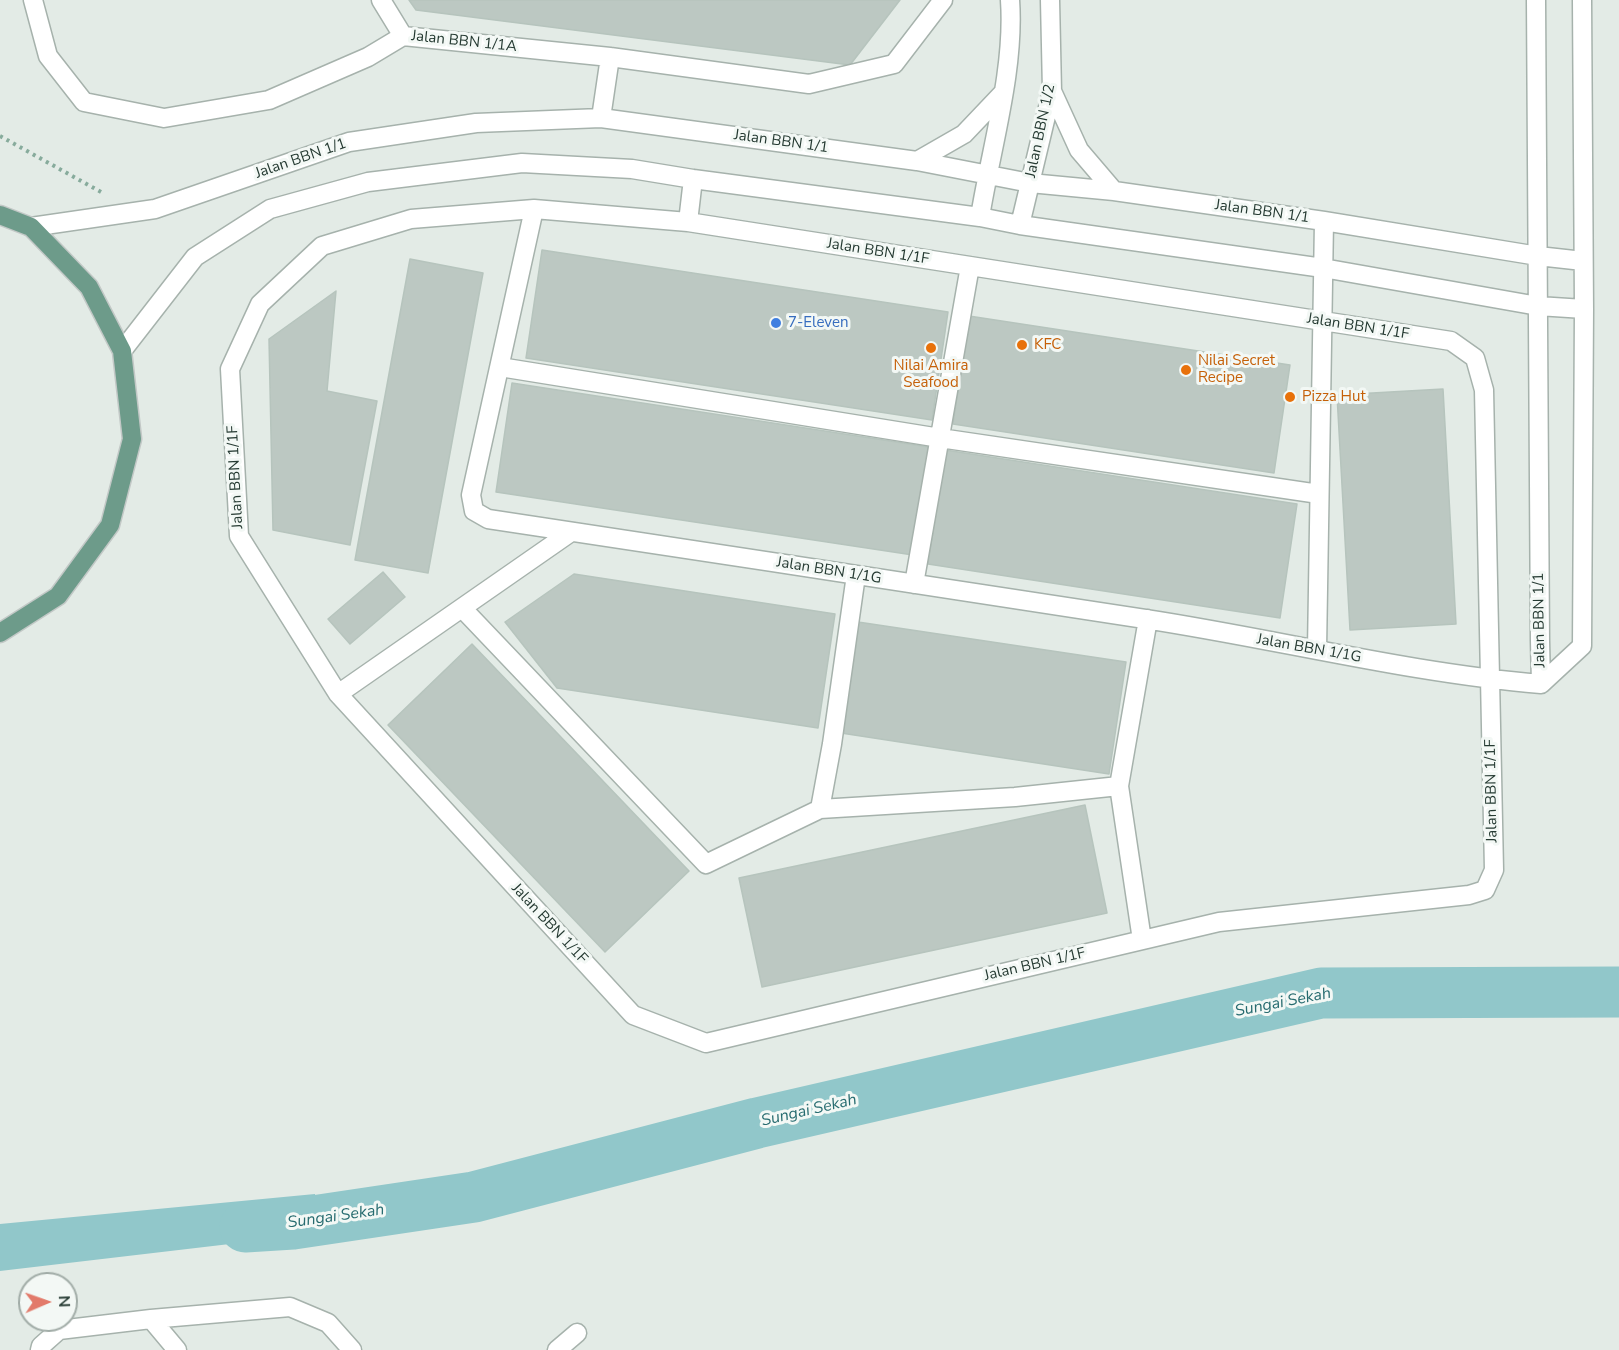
<!DOCTYPE html>
<style>
body{margin:0}
#map{position:relative;width:1619px;height:1350px;overflow:hidden;background:#e3ebe6;font-family:"Nunito Sans",sans-serif}
canvas{display:block}
.north{position:absolute;left:18px;top:1272px;width:60px;height:60px;box-sizing:border-box;background:#f3f8f5;border:2px solid #a1aca7;border-radius:50%;rotate:88deg;font-size:16px;font-weight:700;line-height:24px;text-align:center;color:#253a32}
.north::after{content:'';display:block;margin:auto;width:21px;height:27px;background:#e27a6a;clip-path:polygon(50% 0,100% 100%,50% 72%,0 100%)}
</style>
<div id="map">
<canvas width="1619" height="1350"></canvas>
<div class="north">N</div>
</div>
<script>
const c = document.querySelector('canvas').getContext('2d');
c.lineJoin = 'round';
function fillPath(path, color) {
  c.fillStyle = color;
  c.fill(path, 'evenodd');
}
function trace(path, color, width, dash) {
  c.strokeStyle = color;
  c.lineWidth = width;
  c.lineCap = dash ? 'butt' : 'round';
  c.setLineDash(dash || []);
  c.stroke(path);
}
function write(font, color, halo, rows, align = 'center') {
  c.font = font + ' "Nunito Sans",sans-serif';
  c.lineWidth = 6;
  c.setLineDash([]);
  c.textBaseline = 'middle';
  c.strokeStyle = halo;
  c.fillStyle = color;
  for (const [text, x, y, turn = 0] of rows) {
    c.save();
    c.translate(x, y);
    c.rotate((+turn || 0) * Math.PI / 180);
    c.textAlign = isNaN(turn) ? turn : align;
    if (halo) c.strokeText(text, 0, 0);
    c.fillText(text, 0, 0);
    c.restore();
  }
}
const water = new Path2D(`
 M315,1194V1234L0,1271V1224Z`);
const river = new Path2D(`
 M245,1227L293,1224L474,1197L757,1123L1321,993L1619,992`);
const building = new Path2D(`
 M409,0H900L850,65L416,10Z
 M542,250L948,312L932,420L526,358Z
 M410,259L483,273L428,573L355,560Z
 M336,291L327,391L377,401L350,545L273,530L269,339Z
 M969,316L1290,365L1274,473L953,424Z
 M512,383L929,447L913,555L496,492Z
 M1443,389L1456,624L1350,630L1337,395Z
 M945,450L1297,504L1280,618L928,564Z
 M383,572L405,597L350,644L328,619Z
 M574,574L835,614L818,728L557,688L505,622Z
 M858,622L1126,662L1109,774L841,733Z
 M472,644L689,871L605,952L388,725Z
 M1085,805L1107,913L762,987L739,878Z`);
const path = new Path2D(`
 M0,136L101,192`);
const minor = new Path2D(`
 M33,0L48,56L84,102L164,118L269,100L368,57L403,36L610,57L809,84L894,64L943,0
 M381,0L403,36
 M1536,0L1540,641L1541,684
 M1052,91L1079,150L1114,191
 M601,118L610,57
 M917,161L964,134L1002,94
 M534,209L688,222L1451,341L1475,358L1484,390L1494,870L1485,890L1469,895L1219,922L706,1043L633,1015L338,694L239,536L230,369L260,304L322,246L411,219Z
 M534,209L471,495L474,511L488,519C707,553 926,584 1145,619C1277,639 1408,673 1541,684
 M980,217C991,148 1015,70 1010,0
 M688,222L693,179
 M1020,225L1052,91L1050,0
 M31,227L155,209L349,142L476,123L601,118L917,161L1030,183L1114,191L1324,221L1538,256L1583,261
 M122,351L195,257L270,209L368,182L522,163L632,169L693,179L980,217L1020,225L1323,268L1538,306L1584,309
 M500,367L940,438L1319,494
 M914,584L970,266
 M462,608L706,864L820,809L1015,797L1119,786
 M1317,650L1324,221
 M1541,684L1582,646L1584,309L1582,0
 M338,694L571,532
 M820,809L832,744L856,575
 M1142,940L1119,786L1148,619
 M151,1319L177,1350
 M40,1350L41,1346L59,1330L151,1319L290,1307L328,1323L352,1350
 M557,1350L577,1333`);
const major = new Path2D(`
 M0,215L31,227L89,287L122,351L132,439L110,525L58,596L0,633`);
const markers = [
 [776,323,6,"#3f7fe0"],
 [1022,345,6,"#e8710a"],
 [931,348,6,"#e8710a"],
 [1186,370,6,"#e8710a"],
 [1290,397,6,"#e8710a"]
];
const streetNames = [
 ["Jalan BBN 1/1A",464,42,6],
 ["Jalan BBN 1/2",1041,131,-78],
 ["Jalan BBN 1/1",781,142,8],
 ["Jalan BBN 1/1",301,159,-19],
 ["Jalan BBN 1/1",1262,212,8],
 ["Jalan BBN 1/1F",878,252,9],
 ["Jalan BBN 1/1F",1358,327,9],
 ["Jalan BBN 1/1F",236,477,-93],
 ["Jalan BBN 1/1G",829,571,9],
 ["Jalan BBN 1/1",1540,620,-91],
 ["Jalan BBN 1/1G",1309,649,10],
 ["Jalan BBN 1/1F",1492,791,-91],
 ["Jalan BBN 1/1F",549,924,47],
 ["Jalan BBN 1/1F",1035,965,-13]
];
const shopNames = [
 ["7-Eleven",788,323]
];
const foodNames = [
 ["KFC",1034,345],
 ["Nilai Secret",1198,361],
 ["Recipe",1198,378],
 ["Nilai Amira",931,366,"center"],
 ["Seafood",931,383,"center"],
 ["Pizza Hut",1302,397]
];
const waterNames = [
 ["Sungai Sekah",1283,1003,-11],
 ["Sungai Sekah",809,1111,-13],
 ["Sungai Sekah",336,1217,-8]
];
fillPath(water, '#91c7ca');
trace(river, '#91c7ca', 51);
fillPath(building, '#bcc8c2');
trace(building, '#b6c4bd', 1.5);
trace(minor, '#a6b2ac', 21);
trace(major, '#c2c8c6', 21);
trace(path, '#87ab9c', 4, [3, 4.5]);
trace(minor, '#fff', 18);
trace(major, '#6d9b8a', 18);
for (const [x, y, r, color] of markers) {
  const dot = new Path2D();
  dot.arc(x, y, r, 0, 2 * Math.PI);
  c.fillStyle = color;
  c.fill(dot);
  trace(dot, '#f3f8f5', 2);
}
write('15px', '#253a32', '#f3f8f5', streetNames);
write('15px', '#366cbe', '#f3f8f5', shopNames, 'left');
write('15px', '#c56008', '#f3f8f5', foodNames, 'left');
write('italic 16px', '#266b6f', '#f3f8f5', waterNames);
</script>
